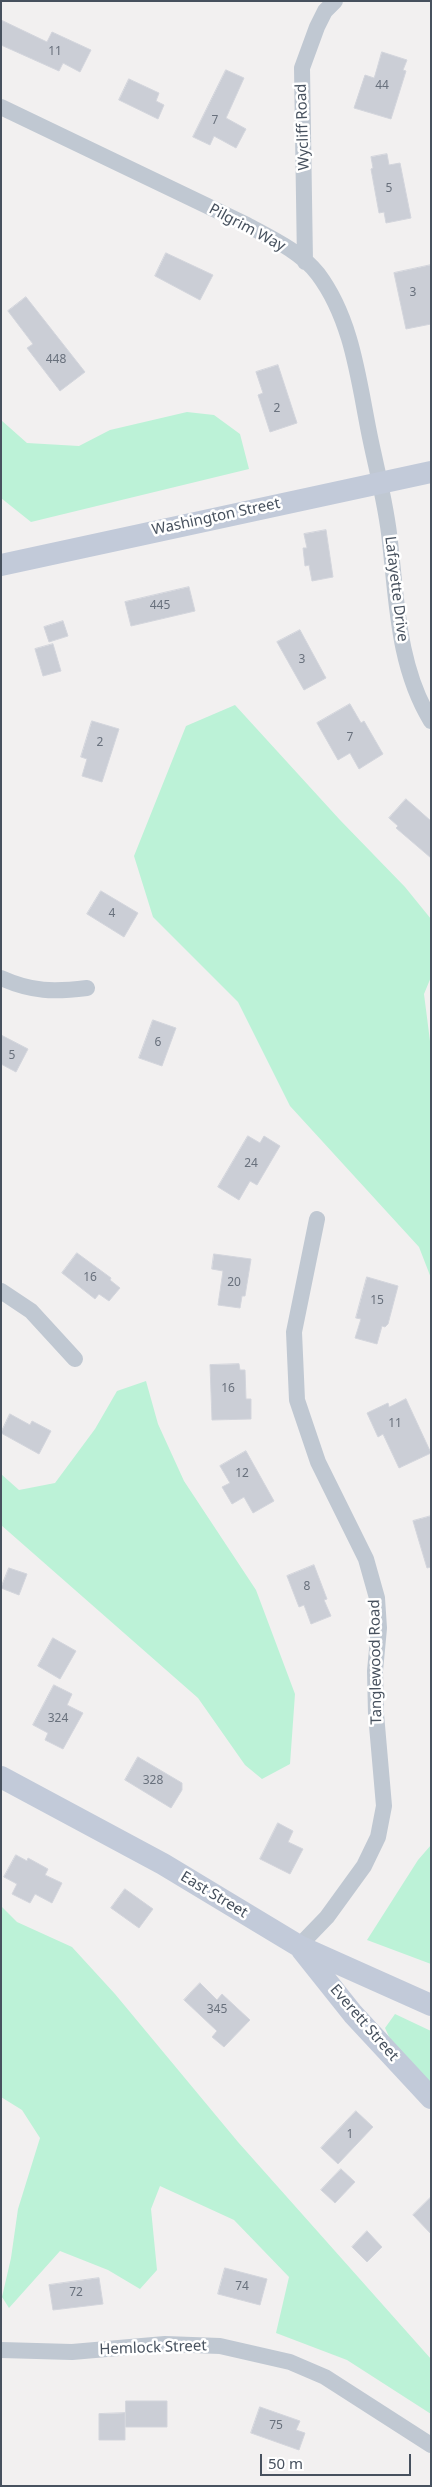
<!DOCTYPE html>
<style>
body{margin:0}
#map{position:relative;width:432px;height:2487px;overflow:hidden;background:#f2f0f0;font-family:"Noto Sans",sans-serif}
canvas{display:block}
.frame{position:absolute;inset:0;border:2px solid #47515e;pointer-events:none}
.scale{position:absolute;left:260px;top:2454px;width:151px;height:22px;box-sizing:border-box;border:2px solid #47515e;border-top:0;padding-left:6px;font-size:15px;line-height:18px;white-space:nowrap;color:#47515e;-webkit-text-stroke:4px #fff;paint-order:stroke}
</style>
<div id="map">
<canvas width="432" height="2487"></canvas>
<div class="frame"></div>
<div class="scale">50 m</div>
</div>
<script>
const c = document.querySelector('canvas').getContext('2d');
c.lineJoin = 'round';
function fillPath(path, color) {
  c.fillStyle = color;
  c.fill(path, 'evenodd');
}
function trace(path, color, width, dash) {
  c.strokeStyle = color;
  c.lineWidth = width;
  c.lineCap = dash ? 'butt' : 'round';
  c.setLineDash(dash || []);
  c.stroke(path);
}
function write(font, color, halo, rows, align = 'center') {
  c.font = font + ' "Noto Sans",sans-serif';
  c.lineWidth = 5;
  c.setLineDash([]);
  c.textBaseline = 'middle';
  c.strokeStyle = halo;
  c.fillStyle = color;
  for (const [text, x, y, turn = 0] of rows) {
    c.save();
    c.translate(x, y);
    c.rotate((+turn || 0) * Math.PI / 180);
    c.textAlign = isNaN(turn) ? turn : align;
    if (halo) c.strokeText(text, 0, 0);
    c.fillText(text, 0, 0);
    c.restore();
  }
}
const green = new Path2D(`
 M187,412L214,415L240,434L249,469L31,522L1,498V420L27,443L79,446L110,430Z
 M235,705L340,820L405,887L431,919V977L424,994L431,1049V1278L419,1247L290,1106L238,1002L153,917L134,856L186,726Z
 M146,1381L158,1424L184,1481L256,1590L295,1694L290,1764L262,1779L245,1765L198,1698L1,1525V1474L19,1490L55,1483L95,1429L117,1391Z
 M431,1845V1964L367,1940L418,1860Z
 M1,1906L17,1922L72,1947L115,1994L238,2142L431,2359V2414L347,2360L276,2333L289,2277L234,2220L160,2186L151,2209L157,2270L140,2289L108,2270L60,2251L9,2308L2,2297L11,2258L18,2209L40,2138L22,2110L1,2097Z
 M395,2014L431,2031V2085L390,2039L385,2028Z`);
const building = new Path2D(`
 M1,20L47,42L52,32L91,50L80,72L63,63L59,71L1,45Z
 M382,52L407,60L403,70L406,71L391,119L354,108L365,75L374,78Z
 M226,70L244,78L226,118L246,129L236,148L214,136L210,145L193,137Z
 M129,79L159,93L156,101L164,105L158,119L119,100Z
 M387,154L389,165L400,163L411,218L386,223L384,212L379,213L371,169L373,168L371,157Z
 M166,253L213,275L200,300L155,276Z
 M431,265V324L406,329L394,273Z
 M26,297L85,372L60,391L27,348L33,344L8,311Z
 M278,365L297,423L270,432L258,395L263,393L256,372Z
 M326,530L333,577L312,581L309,565L305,566L303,548H307L304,534Z
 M189,587L195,611L131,626L125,602Z
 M63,621L68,636L49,642L44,627Z
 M300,630L326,678L304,690L277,642Z
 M53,644L61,671L43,676L35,649Z
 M350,704L361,723L364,721L383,754L359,769L350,753L338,760L317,723Z
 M92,721L119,729L102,782L82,776L87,759L81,757Z
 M406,799L431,821V858L396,828L398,826L389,818Z
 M101,891L138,913L124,937L87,914Z
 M153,1020L176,1028L162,1066L139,1058Z
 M1,1035L28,1049L16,1072L1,1064Z
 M248,1136L260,1143L264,1136L280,1146L257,1185L250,1181L239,1200L218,1187Z
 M77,1253L111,1278L110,1280L120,1288L109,1301L99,1294L95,1299L62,1273Z
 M214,1254L251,1259L245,1296H242L240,1308L218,1305L223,1271L212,1269Z
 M367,1277L398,1286L388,1324L385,1327L382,1326L377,1344L355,1338L361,1319L356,1318Z
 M239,1364L240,1370H245L246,1399H251V1419L212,1420L210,1365Z
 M406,1399L431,1453L399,1468L383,1434L378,1437L367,1413L388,1403L389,1407Z
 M10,1414L30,1425L32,1421L51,1431L39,1454L1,1433Z
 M246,1451L274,1501L253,1513L244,1497L232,1504L222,1487L230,1483L220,1466Z
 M431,1516V1567L427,1568L413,1521Z
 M314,1565L327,1599L324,1600L331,1616L311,1624L304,1605L299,1607L287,1576Z
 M9,1568L27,1574L19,1595L1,1588Z
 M53,1638L76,1651L60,1679L38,1666Z
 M54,1685L72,1694L67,1705L83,1713L63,1749L45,1740L48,1733L33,1725Z
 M138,1757L182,1783V1790L171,1808L125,1780Z
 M278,1823L293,1831L288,1842L303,1849L290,1874L260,1859Z
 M16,1855L27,1861L28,1858L48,1869L45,1875L62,1883L52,1903L35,1894L30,1903L12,1894L17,1884L4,1877Z
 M125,1889L153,1909L139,1928L111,1908Z
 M200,1983L217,2000L222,1994L250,2020L224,2047L212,2037L217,2031L184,2000Z
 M356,2111L373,2127L338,2164L321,2148Z
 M341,2169L355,2182L335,2203L321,2190Z
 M431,2197V2234L413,2215Z
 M367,2231L382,2247L367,2262L352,2247Z
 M225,2268L267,2279L260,2305L218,2294Z
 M99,2278L103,2304L53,2310L49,2285Z
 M126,2401H167V2427H126Z
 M260,2407L300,2421L296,2430L305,2433L299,2450L251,2433Z
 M125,2413V2440H99V2414Z`);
const street = new Path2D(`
 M1,107L247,225C271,238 301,252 318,274C354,322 359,386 371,442C378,475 387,509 390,542C397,603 398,667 431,721
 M305,262L302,68L317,27L325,11L335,1
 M1,978C32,992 54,992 87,988
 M1,1291L31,1311L75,1359
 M299,1946L327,1917L364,1866L378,1837L384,1806L376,1714L375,1671L379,1628L377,1598L366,1559L318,1462L297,1400L294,1332L317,1219
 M1,2350L72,2352L165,2344L220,2346L290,2362L325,2377L431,2445`);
const secondary = new Path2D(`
 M1,565L431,472
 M1,1777L163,1864L299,1946L431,2005
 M302,1950L353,2014L431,2098`);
const numberNames = [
 ["11",55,52],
 ["44",382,86],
 ["7",215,121],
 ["5",389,189],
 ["3",413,293],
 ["448",56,360],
 ["2",277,409],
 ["445",160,606],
 ["3",302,660],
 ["7",350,738],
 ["2",100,743],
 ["4",112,914],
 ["6",158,1043],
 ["5",12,1056],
 ["24",251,1164],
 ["16",90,1278],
 ["20",234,1283],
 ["15",377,1301],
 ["16",228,1389],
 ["11",395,1424],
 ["12",242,1474],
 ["8",307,1587],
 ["324",58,1719],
 ["328",153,1781],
 ["345",217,2010],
 ["1",350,2135],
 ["74",242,2287],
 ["72",76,2293],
 ["75",276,2426]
];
const streetNames = [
 ["Wycliff Road",303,127,-92],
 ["Pilgrim Way",247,228,28],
 ["Washington Street",216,517,-12],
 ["Lafayette Drive",396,589,83],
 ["Tanglewood Road",376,1662,-91],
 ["East Street",214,1895,31],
 ["Everett Street",364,2023,49],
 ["Hemlock Street",153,2348,-2]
];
fillPath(green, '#bcf2d7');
fillPath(building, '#cbced6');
trace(building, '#d3d5dc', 1);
trace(street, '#c0c8d2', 16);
trace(secondary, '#c2cad9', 22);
write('12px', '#68707c', null, numberNames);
write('15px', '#47515e', '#fff', streetNames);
</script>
